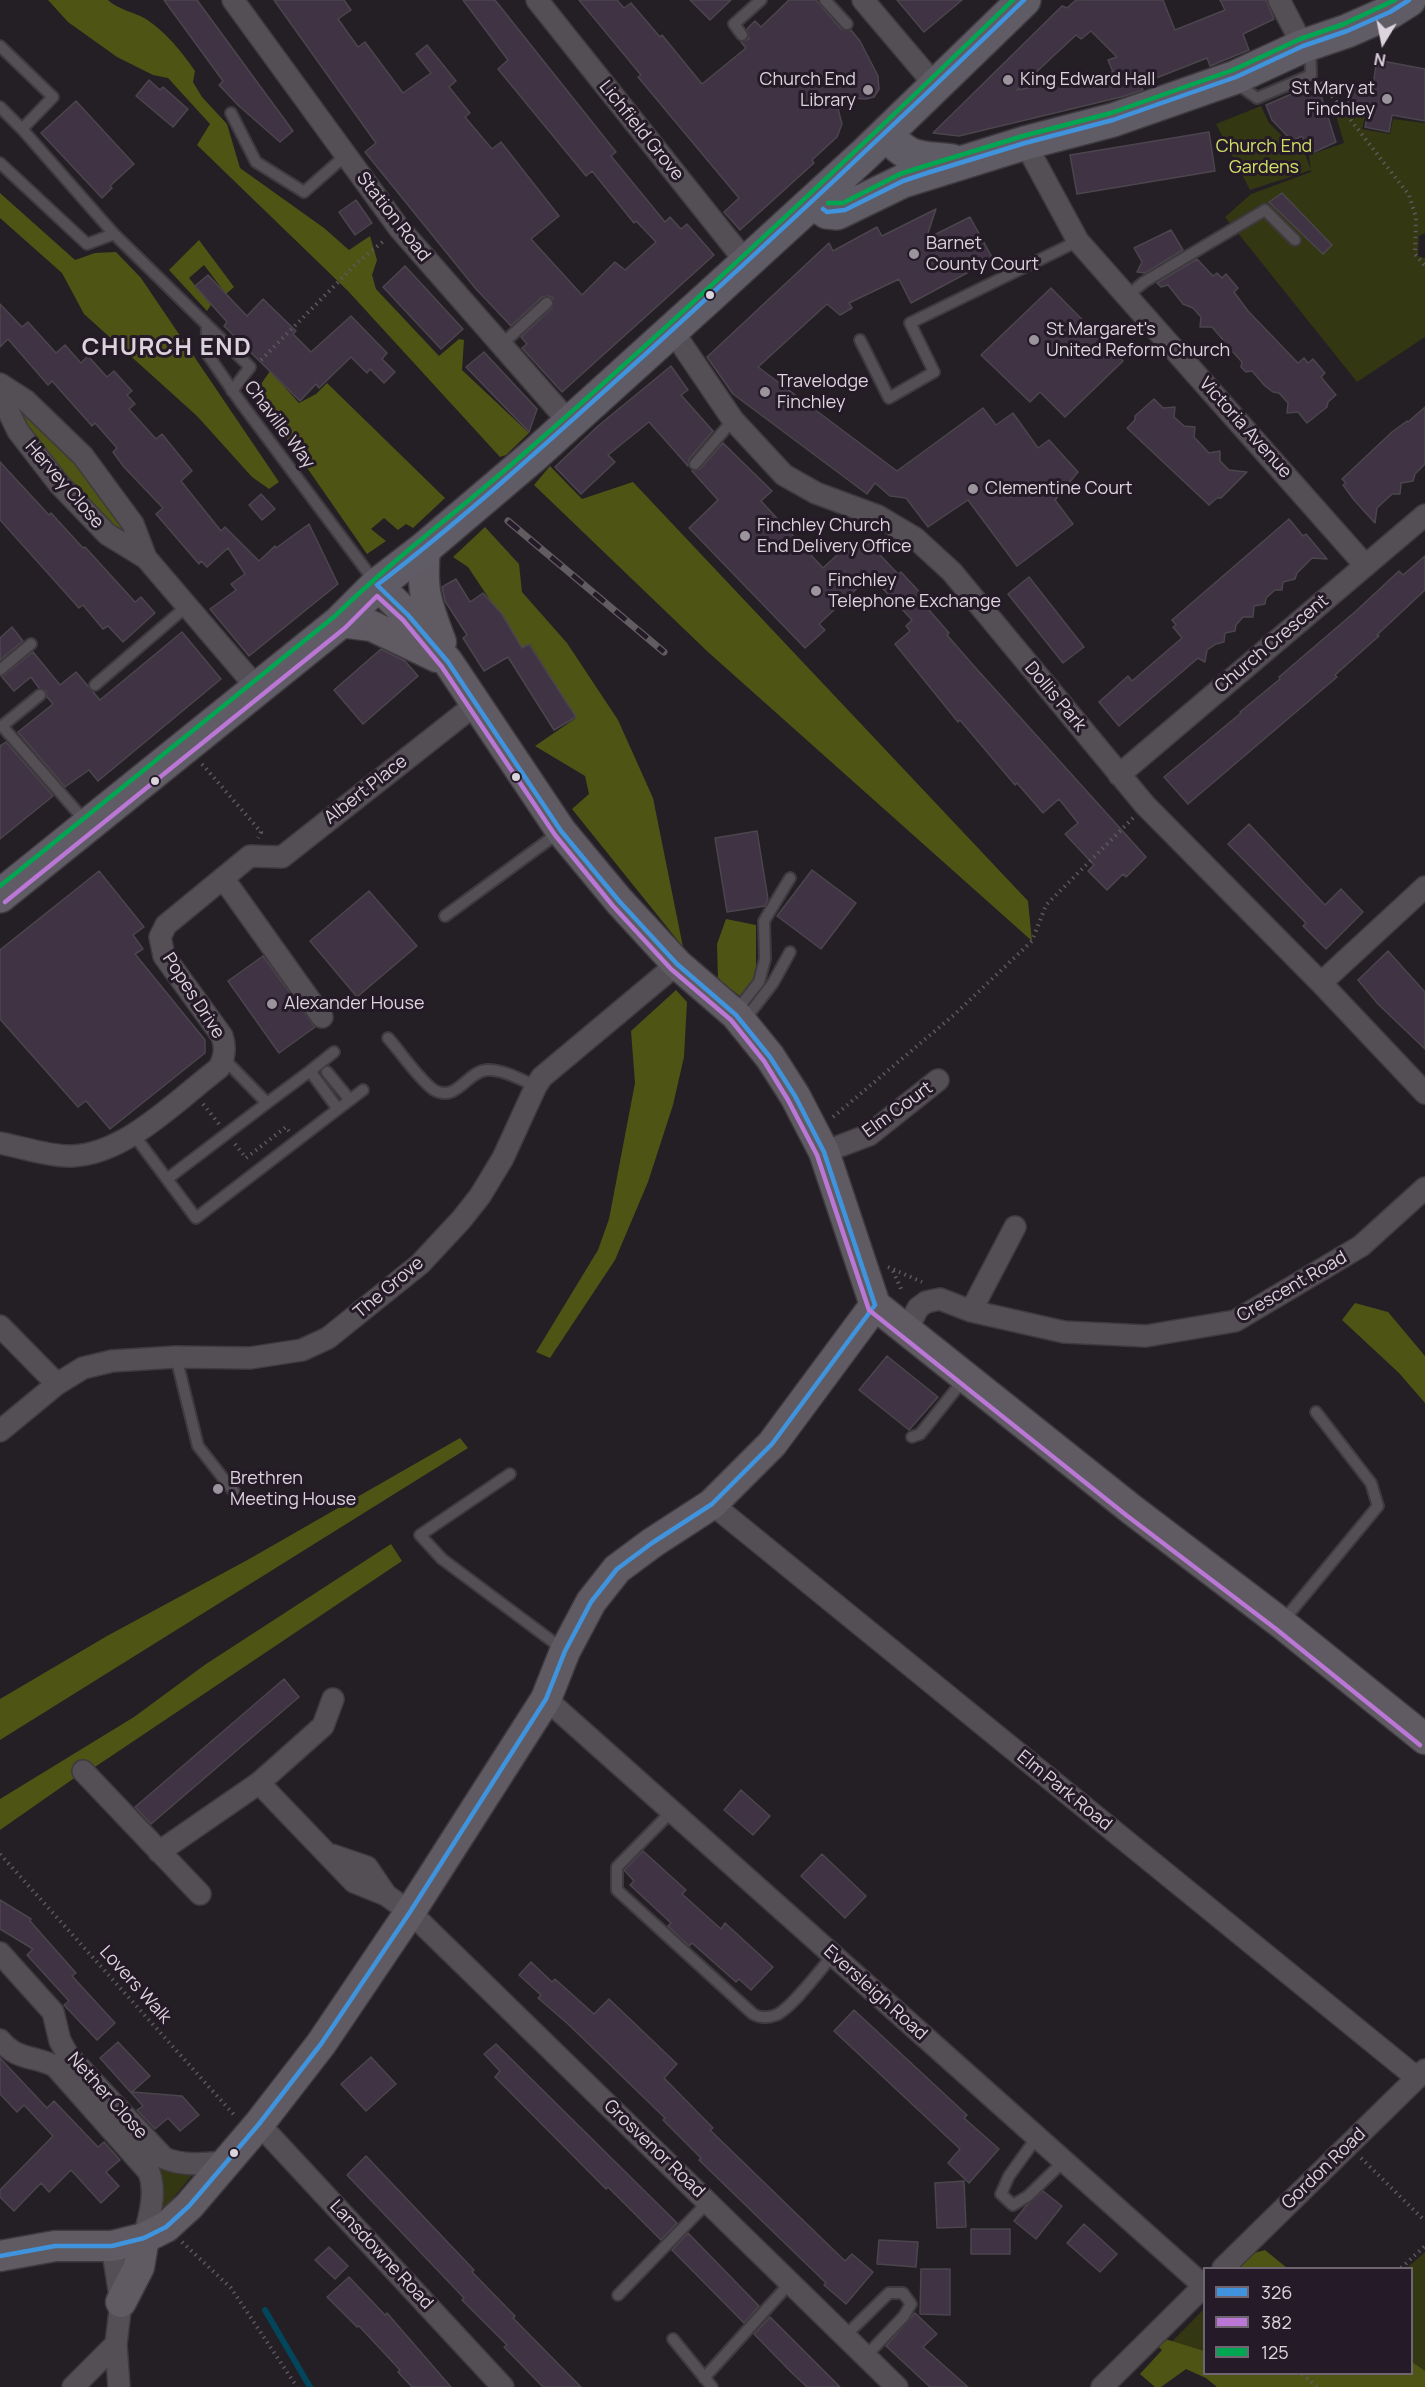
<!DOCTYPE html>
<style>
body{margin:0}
#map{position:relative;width:1425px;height:2387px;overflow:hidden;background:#241e25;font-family:Manrope,sans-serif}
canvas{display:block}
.legend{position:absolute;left:1203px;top:2267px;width:210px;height:108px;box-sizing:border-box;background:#251b28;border:2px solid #6e6570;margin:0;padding:8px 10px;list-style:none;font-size:18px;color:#dbd4dd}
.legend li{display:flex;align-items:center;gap:12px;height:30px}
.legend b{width:30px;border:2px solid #6e6570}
.north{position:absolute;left:1353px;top:12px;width:60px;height:60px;-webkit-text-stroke:4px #251b28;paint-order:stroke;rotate:190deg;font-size:16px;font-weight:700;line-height:24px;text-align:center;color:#dbd4dd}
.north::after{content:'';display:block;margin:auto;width:21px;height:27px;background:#dbd4dd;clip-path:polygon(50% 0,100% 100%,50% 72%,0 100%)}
</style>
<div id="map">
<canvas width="1425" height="2387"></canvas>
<ul class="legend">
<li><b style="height:8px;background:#4094de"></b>326</li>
<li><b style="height:8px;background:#ba77d6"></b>382</li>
<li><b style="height:8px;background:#00a651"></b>125</li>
</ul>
<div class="north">N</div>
</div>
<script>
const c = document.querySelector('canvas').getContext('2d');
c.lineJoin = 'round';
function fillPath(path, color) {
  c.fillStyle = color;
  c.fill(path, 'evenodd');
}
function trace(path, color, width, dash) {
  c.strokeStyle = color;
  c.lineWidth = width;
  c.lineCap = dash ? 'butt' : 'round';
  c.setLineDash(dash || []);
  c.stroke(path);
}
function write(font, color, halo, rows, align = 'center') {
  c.font = font + ' Manrope,sans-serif';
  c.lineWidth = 6;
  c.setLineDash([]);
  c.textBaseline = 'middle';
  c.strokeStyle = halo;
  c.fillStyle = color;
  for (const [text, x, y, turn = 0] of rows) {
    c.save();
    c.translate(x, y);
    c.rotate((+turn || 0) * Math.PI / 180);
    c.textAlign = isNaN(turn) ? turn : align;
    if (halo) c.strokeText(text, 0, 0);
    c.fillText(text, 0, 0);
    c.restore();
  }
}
const green = new Path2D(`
 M1261,106L1269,123L1290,144L1300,141L1311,170L1250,190L1216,124Z
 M1334,109L1366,113L1362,129L1390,134L1393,119L1425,123V233L1419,236L1418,256L1425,258V337L1357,382L1225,217L1251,194L1311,172L1309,155L1344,143Z
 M157,2164L194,2173L164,2209H161L155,2171Z
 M1425,2252V2387H1217L1206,2378L1186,2369L1161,2387H1155L1140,2374L1204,2309V2374H1412V2268H1407Z`);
const forest = new Path2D(`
 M48,0H108C119,10 134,12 146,19C166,32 182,52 195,71L193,82L202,97L227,124L240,168L324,228L349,250L370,236L377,260L372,275L376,289L439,356L459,339L464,340L462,370L529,433L506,455L500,457L348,291L197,145L210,124L168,78L153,75L117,57L68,22Z
 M0,193L75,260L95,253L116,252L141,278L279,482L269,489L252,477L197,416L84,314L62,273L0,218Z
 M199,240L234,287L226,294L204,265L189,278L211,305L207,311L169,270Z
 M270,371L299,403L316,394L327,383L445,498L413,528L406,524L398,530L384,518L371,529L386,541L367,554L255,393Z
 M18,404L69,453L134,540L130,542L82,498L13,409Z
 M550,466L582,499L633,482L1028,901L1032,941L708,652L534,485Z
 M485,527L519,564L522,592L567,643L618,720L653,798L683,947L572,809L589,794L585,776L535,746L576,718L530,644L522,648L468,567L453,557Z
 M726,919L756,925V966L753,982L740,996L718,980L717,944Z
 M676,990L687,1002L684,1057L673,1105L648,1182L615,1260L550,1358L536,1352L598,1250L609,1219L635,1083L631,1031Z
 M1355,1303L1388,1312L1425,1356V1403L1399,1373L1342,1320Z
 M460,1438L468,1448L0,1740V1699L107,1636L251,1558Z
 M391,1544L402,1561L86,1773L83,1772L0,1830V1799L134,1717L206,1664Z
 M1265,2250L1287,2268H1239L1254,2253Z
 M1162,2338L1204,2351V2374H1412V2362L1425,2371V2387H1217L1206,2378L1186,2369L1161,2387H1155L1140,2374L1162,2350L1155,2344Z`);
const stream = new Path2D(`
 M265,2310L310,2387`);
const building = new Path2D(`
 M164,0H197L293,131L280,142L239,106L219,85L223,81Z
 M274,0H344L351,10L338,19L358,47L365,42L403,93L431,73L416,54L427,45L456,81L449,87L470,113L465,117L492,149L501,142L559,216L531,239L582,295L615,262L625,270L656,242L636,221L634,223L592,171L586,176L498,69L508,60L463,0H495L616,152L611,156L665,222L670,217L681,229L687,224L714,255L562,392L522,348L527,344L521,337L552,308L553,298L549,296L542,297L511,326L476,289L365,152L376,143Z
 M579,0H617L624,8L631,3L660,37L662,35L702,84L746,48L741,42L749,39L747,29L755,21L761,27L789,0H816L841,29L851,30L860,41L878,76L879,89L874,97L866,99L835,97L842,124L837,137L812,160L814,163L740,230L724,212L739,198L638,77L641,75Z
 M690,0H731L710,20Z
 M897,0H962L924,32Z
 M1076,0H1163L1175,30L1225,10L1220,0H1266L1274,19L1243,34L1249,50L1210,66L1207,58L1141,84L1143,90L1121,97L959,136L933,133L1062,6L1067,8ZM1091,31L1117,57L1108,60L1113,72L1017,90L1076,35L1081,39Z
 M1377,60L1425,69V121L1392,115L1389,132L1365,127L1368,112L1347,108L1351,86L1372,90Z
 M149,80L160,90L163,87L188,109L173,127L136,96Z
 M1317,83L1336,142L1310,154L1302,136L1292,141L1272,120L1266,105Z
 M76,101L134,164L110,186L112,188L102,198L41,133Z
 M1209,132L1215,171L1077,194L1070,155Z
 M1282,193L1332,245L1323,254L1269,202Z
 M356,200L372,223L355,235L339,212Z
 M936,209L926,239L970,217L993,259L911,303L899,279L849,303L852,308L840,315L827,304L758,367L897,471L983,408L996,425L1013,413L1038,448L1049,440L1078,472L1055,500L1073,524L1017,566L968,500L928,527L906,498L890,496L875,483L867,494L733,394L707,357L829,243L833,251L877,227L882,236Z
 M1171,230L1183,250L1145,273L1137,272L1142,262L1134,248Z
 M1197,259L1213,276L1217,273L1222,278L1226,274L1238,288L1234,292L1248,311L1298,363L1304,358L1308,363L1313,359L1325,373L1321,377L1336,395L1328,402L1327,407L1307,423L1298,412L1287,413L1288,403L1279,393L1273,392L1265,386L1252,371L1246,372L1241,367L1242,362L1233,352L1222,350L1224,341L1212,327H1200L1201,317L1193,308L1183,304L1168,285L1161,287L1157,283Z
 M405,266L463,329L441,349L383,287Z
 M208,275L247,316L263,299L296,331L293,334L311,352L351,316L387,353L382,359L395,372L384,383L370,369L367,373L351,357L319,388L316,384L300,401L224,326L227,322L195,286Z
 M1051,288L1123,361L1065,417L1040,392L1030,402L981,355Z
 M0,304L22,327L28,322L56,353L65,345L81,363L88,356L107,377L114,371L132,391L127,395L135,404L129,409L156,439L162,434L192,471L181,481L221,531L225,527L259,561L275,546L276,548L309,524L338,584L249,656L210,609L236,590L231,584L245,574L228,548L207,567L201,561L199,564L156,514L163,508L124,467L113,452L117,448L95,423L92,426L52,381L48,385L8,339L0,347Z
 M484,352L537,409L529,432L466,367Z
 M671,366L688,390L681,395L713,431L689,459L688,466L649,422L608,455L615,462L581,494L555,467L598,426Z
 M1154,399L1163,408L1175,407L1174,417L1184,426L1195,427L1194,437L1209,453L1220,451V461L1229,470L1247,472L1221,498H1217L1209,505L1127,428L1135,420V416Z
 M1425,407V464L1415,474L1413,481L1401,483L1400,494H1392L1377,508L1375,523L1354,500L1343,485L1346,483L1342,479L1392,432L1407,421L1408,422Z
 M723,443L772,491L761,501L823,568L850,543L855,547L865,539L898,574L901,572L925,598L922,602L949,633L947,635L973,665L1146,857L1126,877L1123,874L1107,890L1088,871L1094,865L1065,834L1078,823L1059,799L1043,813L1017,783L1015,785L960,720L958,722L895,644L910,631L906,626L912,620L874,579L870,583L866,580L819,624L825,630L805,648L689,528L718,500L692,471L700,469Z
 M0,462L49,515L51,513L83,548L85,547L135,602L141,597L155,613L123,642L108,626L103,629L83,605L79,608L0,520Z
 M261,494L275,509L262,520L249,505Z
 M1289,519L1303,536L1306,534L1327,559L1312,558L1297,573L1295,579L1283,582L1282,590H1275L1266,598L1265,604L1254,606L1253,617H1243L1236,625L1235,631L1225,633L1224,642L1216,644L1207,650L1205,662L1198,658L1119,726L1099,702L1128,676L1132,681L1182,638L1173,627L1176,625L1172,620Z
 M1425,556V590L1377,635L1379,636L1335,675L1337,677L1188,804L1164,777L1241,713L1240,712L1280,679L1279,677L1356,611L1399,571L1403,575Z
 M1029,577L1084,647L1063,663L1008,594Z
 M456,579L470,602L483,593L502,614L522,648L529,644L576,717L554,730L508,657L484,671L463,638L467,635L445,601L442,587Z
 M12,627L23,641L0,660V638Z
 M182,632L221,679L98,781L89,770L65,787L18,732L53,704L47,697L46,691L39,688L31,677L14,691L2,677L33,652L60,685L76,672L100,700Z
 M381,649L405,661L418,676L363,724L334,690Z
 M6,742L53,796L0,839V746Z
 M1249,824L1325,905L1341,889L1363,912L1326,949L1303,926L1306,923L1228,844Z
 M757,831L768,899L765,906L727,912L715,838Z
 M812,870L856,903L821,949L777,916Z
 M99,871L144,927L133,935L143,949L135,954L205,1040V1053L110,1129L86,1101L78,1107L0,1019V950Z
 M369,891L417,946L357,997L310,941Z
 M1388,951L1425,992V1049L1378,1004L1358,980Z
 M263,956L315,1027L279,1053L228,981Z
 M887,1356L938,1397L909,1430L859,1390Z
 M284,1679L299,1697L151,1824L135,1807Z
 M741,1790L770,1816L753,1835L724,1810Z
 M643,1851L686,1890L682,1894L721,1929L725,1923L773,1967L751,1990L739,1979L736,1982L692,1943L689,1946L668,1926L671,1923L630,1885L634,1881L624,1870Z
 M822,1854L866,1896L845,1918L801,1876Z
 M0,1900L31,1919L30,1921L76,1973L72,1976L115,2023L97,2040L64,2005L69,2001L27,1955L33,1949L0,1929Z
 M531,1962L552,1982L555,1979L594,2014L609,1999L677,2064L664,2078L713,2128L710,2130L845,2261L852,2254L873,2272L846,2304L824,2285L826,2283L699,2160L701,2158L663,2120L665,2118L568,2024L538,1998L541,1995L519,1975Z
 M854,2010L967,2115L964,2118L999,2149L969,2183L948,2163L960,2149L834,2031Z
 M118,2042L150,2076L132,2092L182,2096L199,2115L180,2131L168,2118L155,2129L137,2110L143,2106L100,2058Z
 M496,2044L677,2223L661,2240L608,2187L606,2189L495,2077L500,2071L484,2054Z
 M371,2057L396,2084L366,2111L341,2084Z
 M0,2058L47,2108L54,2101L98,2147L104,2142L120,2160L106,2172L119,2186L101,2203L71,2170L49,2192L41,2183L14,2211L0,2197V2190L53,2136L24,2105L17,2112L0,2094Z
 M366,2156L474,2270L472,2272L515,2316L513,2318L581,2387H543L504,2347L507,2345L462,2300L464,2298L347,2175Z
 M964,2181L966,2227L937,2228L935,2183Z
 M1043,2191L1062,2206L1036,2239L1014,2221L1026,2206Z
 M1084,2224L1117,2254L1100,2272L1067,2243Z
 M971,2229H1010V2254H971Z
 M688,2233L759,2306L744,2323L672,2250Z
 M879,2240L918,2242L916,2267L877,2264Z
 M329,2247L348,2266L335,2279L315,2260Z
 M921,2269H950V2315L920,2314Z
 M349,2277L385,2315L387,2313L451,2387H412L398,2372L400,2370L359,2326L357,2327L327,2297Z
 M915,2313L937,2334L923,2347L968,2387H930L886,2346Z
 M770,2317L840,2387H807L791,2372L754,2334Z`);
const path = new Path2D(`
 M1321,82L1409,195L1416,217L1415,254L1425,266
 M261,360L357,263L385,240
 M202,764L261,832L258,838
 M203,1104L219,1124
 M833,1117L955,1014L1032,941L1046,905L1133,818
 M235,1144L246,1158L286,1127L289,1131
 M888,1267L922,1282
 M893,1271L902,1291
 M0,1854L236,2117
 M1361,2158L1425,2221
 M182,2242L231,2288L297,2387
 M1401,2268L1425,2246
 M1302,2374L1317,2387`);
const lane = new Path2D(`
 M825,0L847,24
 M742,35L734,24L761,0
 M0,46L53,97L22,129L114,234L250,367L232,391
 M1236,83L1257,98L1311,75L1310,47
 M0,107L22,129
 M231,113L256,162L304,192L345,156
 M0,163L87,244L114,234
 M1127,296L1144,282L1265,210L1295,240
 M207,326L206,352L239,400L375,582
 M860,340L889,398L934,372L910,323L1078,241
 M501,345L547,303
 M695,464L733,420
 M0,670L31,644
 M95,685L187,606
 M40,695L2,726L86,822
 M445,916L561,831
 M736,1011L759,982L765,959L764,921L790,878
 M743,1022L773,983L790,952
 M388,1038C399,1050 421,1082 434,1090C457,1103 467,1071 487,1070C503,1069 521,1080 536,1086
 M310,1071L334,1052
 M327,1072L350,1100L338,1109
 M350,1100L363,1090
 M134,1135L196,1218L338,1109L310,1071L267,1103L224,1059
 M167,1179L267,1103
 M176,1357L198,1446L238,1497
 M912,1437L920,1434L925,1428L965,1378
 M510,1474L420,1535L442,1559L564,1650
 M1283,1621L1378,1506L1371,1483L1316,1412
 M672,1811L617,1867V1890L753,2014C760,2018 768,2018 776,2015C791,2009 821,1969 833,1955
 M1037,2137L1009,2176L1001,2194L1013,2205L1028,2196L1064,2161
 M618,2295L708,2202
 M845,2336L889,2293H903L911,2304L904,2316L866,2356
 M673,2339L712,2387
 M704,2378L790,2283`);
const street = new Path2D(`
 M233,0L399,228L569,422
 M537,0L746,262
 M863,0L935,85
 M1279,0L1303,46
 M1025,143L1078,241L1365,565
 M672,330L733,420L784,475L816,493L878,516L915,538L952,572L1145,805L1321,983L1425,1093
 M0,384L25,400L83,456L133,524L146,558
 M0,394L18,431L59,484L107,534L146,558L258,689
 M1119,775L1425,515
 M223,878L322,1017
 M1321,983L1425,887
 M0,1143C21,1147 51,1157 72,1156C126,1154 177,1100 219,1068C225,1057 226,1048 222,1036L164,956L160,937L166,925L250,856L282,857L476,704
 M824,1152L869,1135L938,1080
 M971,1311L1015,1227
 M0,1326L57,1384L83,1368L112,1361L176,1357L250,1358L302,1350L328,1338L420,1264L461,1220L480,1196L503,1158L536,1086L542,1077L677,964
 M906,1332L918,1308L926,1302L940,1299L971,1311L1064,1332L1146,1336L1235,1321L1361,1246L1425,1188
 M0,1431L57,1384
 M712,1504L1417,2078
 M546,1699L1204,2286
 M83,1771L200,1894
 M259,1783L323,1726L333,1699
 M159,1852L259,1783L354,1882L386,1895L410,1912L897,2387
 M332,1855L367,1867L386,1895
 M0,1953L53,2012L60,2041L68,2055L164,2158C183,2166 204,2164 225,2162
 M0,2040C18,2061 32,2055 55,2066L149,2172C157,2194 149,2216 144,2238
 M259,2124L503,2387
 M112,2246L121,2302L116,2344L119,2387
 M1223,2268L1425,2070
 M73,2387L116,2344
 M1102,2387L1204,2286`);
const secondary = new Path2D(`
 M425,548C421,591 426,602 441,642
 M377,585L408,615L448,662L561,831L619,901L677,964L736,1015L770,1057L795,1096L824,1152L875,1305L1131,1509L1281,1623L1425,1739
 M340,622L372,626L437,657
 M0,2256L55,2246H112L144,2238L166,2227L189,2206L259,2124L321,2044L410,1912L546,1699L565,1651L591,1602L617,1569L652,1543L712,1504L772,1444L875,1305
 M121,2302L139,2267L144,2238`);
const primary = new Path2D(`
 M886,134C910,161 918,157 952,161
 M813,202L827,212L837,213L903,181L1025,143L1113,120L1236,77L1303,46L1347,31L1390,12L1409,0
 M0,896L340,622L377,585L425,548L532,457L711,295L865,154L1024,0`);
const rail = new Path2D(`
 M508,521L664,652`);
const bus1 = new Path2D(`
 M823,209L827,212L845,210L903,181L927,173L1025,143L1113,120L1236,77L1303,46L1347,31L1390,12L1409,0
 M875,1305L824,1152L795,1096L770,1057L736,1015L677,964L619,901L561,831L448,662L408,615L377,585C472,512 560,431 649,351C776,236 901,119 1024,0
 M0,2256L55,2246H112L144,2238L166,2227L189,2206L259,2124L321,2044L410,1912L546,1699L565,1651L591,1602L617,1569L652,1543L712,1504L772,1444L875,1305`);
const bus2 = new Path2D(`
 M5,902L345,628L377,596L403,620L442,667L555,835L613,906L671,969L731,1020L764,1061L788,1100L817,1155L869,1310L1126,1515L1276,1629L1420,1745`);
const bus3 = new Path2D(`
 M828,203H843L900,174L925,166L1023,136L1111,113L1233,70L1300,39L1344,24L1395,0
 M0,886L335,616C395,557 464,507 527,451C693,306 854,154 1013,0`);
const markers = [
 [1008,80,6,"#9b949d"],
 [868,90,6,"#9b949d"],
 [1387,99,6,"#9b949d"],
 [914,254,6,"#9b949d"],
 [710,295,5,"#dbd4dd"],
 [1034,340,6,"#9b949d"],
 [765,392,6,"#9b949d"],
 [973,489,6,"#9b949d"],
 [745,536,6,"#9b949d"],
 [816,591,6,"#9b949d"],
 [516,777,5,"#dbd4dd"],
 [155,781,5,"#dbd4dd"],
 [272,1004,6,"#9b949d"],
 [218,1489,6,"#9b949d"],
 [234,2153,5,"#dbd4dd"]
];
const poiNames = [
 ["Church End",856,80,"right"],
 ["Library",856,101,"right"],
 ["King Edward Hall",1020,80],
 ["St Mary at",1375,89,"right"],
 ["Finchley",1375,110,"right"],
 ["Barnet",926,244],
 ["County Court",926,265],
 ["St Margaret's",1046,330],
 ["United Reform Church",1046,351],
 ["Travelodge",777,382],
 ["Finchley",777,403],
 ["Clementine Court",985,489],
 ["Finchley Church",757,526],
 ["End Delivery Office",757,547],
 ["Finchley",828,581],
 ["Telephone Exchange",828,602],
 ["Alexander House",284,1004],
 ["Brethren",230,1479],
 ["Meeting House",230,1500]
];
const streetNames = [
 ["Lichfield Grove",641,131,51],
 ["Station Road",393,217,52],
 ["Chaville Way",279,425,53],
 ["Victoria Avenue",1245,428,48],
 ["Hervey Close",64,485,49],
 ["Church Crescent",1272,644,-40],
 ["Dollis Park",1055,697,50],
 ["Albert Place",366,790,-38],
 ["Popes Drive",193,996,57],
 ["Elm Court",898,1110,-36],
 ["Crescent Road",1292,1287,-30],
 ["The Grove",389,1288,-40],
 ["Elm Park Road",1064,1791,39],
 ["Lovers Walk",135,1985,48],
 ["Eversleigh Road",875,1993,42],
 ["Nether Close",107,2096,48],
 ["Grosvenor Road",654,2149,44],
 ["Gordon Road",1324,2169,-44],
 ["Lansdowne Road",381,2255,47]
];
const parkNames = [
 ["Church End",1264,147],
 ["Gardens",1264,168]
];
const districtNames = [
 ["CHURCH END",167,348]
];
fillPath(green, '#333712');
fillPath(forest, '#4e5414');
trace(stream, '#03455a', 6);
fillPath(building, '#403344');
trace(building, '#4b464d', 1.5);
trace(lane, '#3e3a3f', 14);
trace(street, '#3e3a3f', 24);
trace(secondary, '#3e3a3f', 33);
trace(primary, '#3e3a3f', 36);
trace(path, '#5c595d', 4, [1.5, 4.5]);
trace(lane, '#544f55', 10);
trace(street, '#544f55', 21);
trace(secondary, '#605b63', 30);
trace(primary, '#605c66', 33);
trace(rail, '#605c60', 7);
trace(rail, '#251b28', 4.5, [14]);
trace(bus1, '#4094de', 4.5);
trace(bus2, '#ba77d6', 4.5);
trace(bus3, '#00a651', 4.5);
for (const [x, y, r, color] of markers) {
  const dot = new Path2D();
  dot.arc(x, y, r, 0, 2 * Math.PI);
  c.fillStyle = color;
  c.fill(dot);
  trace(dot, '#251b28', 2);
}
write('18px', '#dbd4dd', '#251b28', poiNames, 'left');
write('18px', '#dbd4dd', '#251b28', streetNames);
write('18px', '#cfe164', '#251b28', parkNames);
c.letterSpacing = '1.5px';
write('bold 24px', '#dbd4dd', '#251b28', districtNames);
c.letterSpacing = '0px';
</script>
